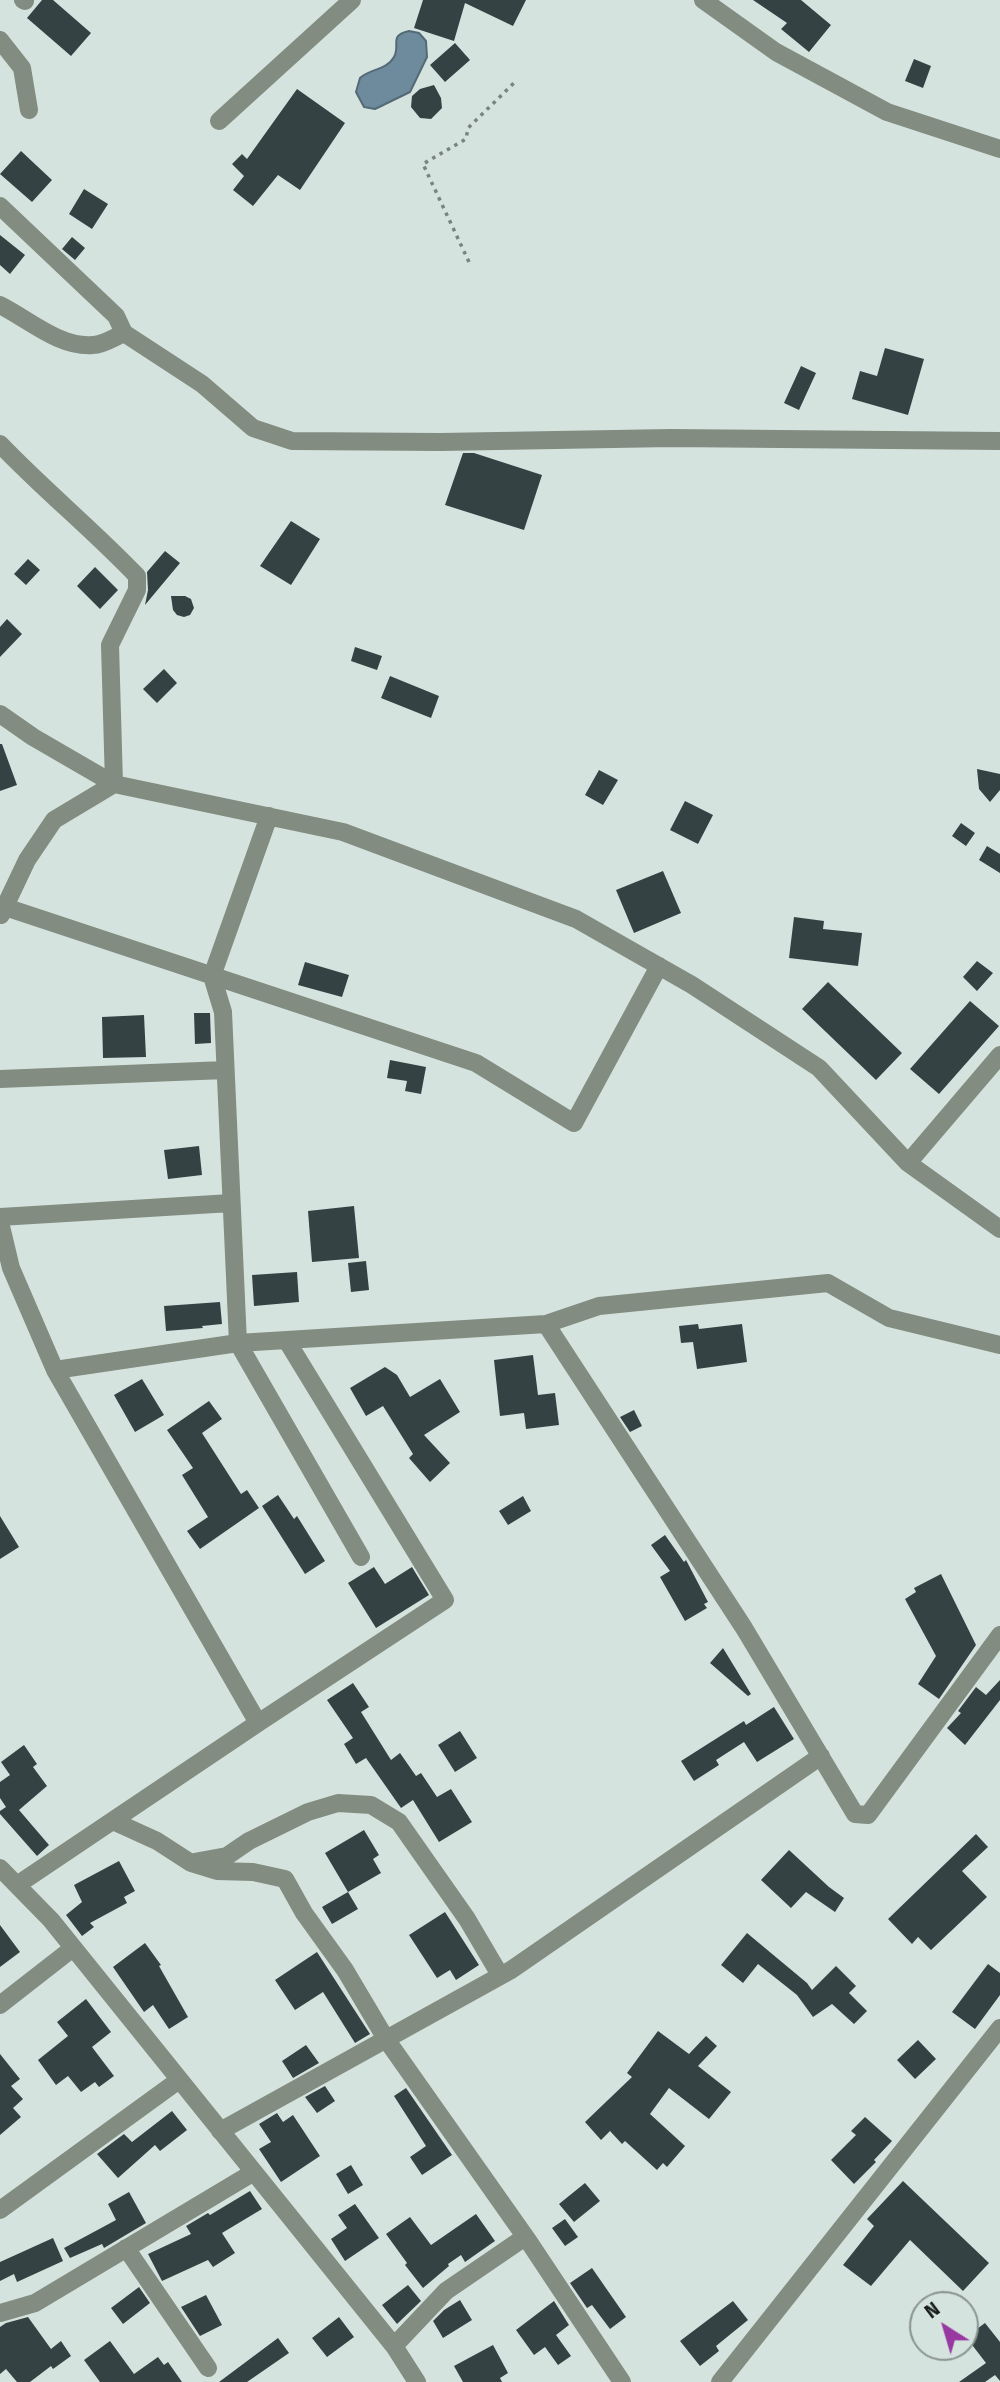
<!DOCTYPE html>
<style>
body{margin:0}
#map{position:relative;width:1000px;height:2382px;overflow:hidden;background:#d5e3df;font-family:"Fira Sans",sans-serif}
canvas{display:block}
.north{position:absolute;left:909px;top:2291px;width:70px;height:70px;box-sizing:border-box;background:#d5e3df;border:2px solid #8a9491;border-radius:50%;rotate:323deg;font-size:19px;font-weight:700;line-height:28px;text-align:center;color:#191e1c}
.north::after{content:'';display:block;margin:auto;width:24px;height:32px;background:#9838a1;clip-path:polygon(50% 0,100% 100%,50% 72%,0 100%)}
</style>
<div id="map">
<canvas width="1000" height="2382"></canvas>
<div class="north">N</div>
</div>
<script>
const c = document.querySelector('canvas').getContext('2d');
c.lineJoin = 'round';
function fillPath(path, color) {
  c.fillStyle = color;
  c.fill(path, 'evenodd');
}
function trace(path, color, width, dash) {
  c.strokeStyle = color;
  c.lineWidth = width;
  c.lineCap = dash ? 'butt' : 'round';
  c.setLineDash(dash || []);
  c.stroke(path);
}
const water = new Path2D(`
 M409,31L419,33L426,41L427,57L410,92L375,109L364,107L356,92L360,78C369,69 387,70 394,57C401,44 388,36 409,31Z`);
const building = new Path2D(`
 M42,0H53L91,33L71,56L27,18Z
 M423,0H526L513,26L465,3L454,41L414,28Z
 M753,0H801L831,25L809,52L781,29L787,23Z
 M455,43L470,60L445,82L430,65Z
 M914,59L931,66L923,88L905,81Z
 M434,85L441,98L442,108L431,119L420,118L411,107L412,96L420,89Z
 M297,89L345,123L300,190L278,175L253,206L233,190L244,176L232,164L242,154L247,159Z
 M21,151L52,180L32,202L0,174Z
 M84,189L108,204L92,229L69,214Z
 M0,235L25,255L10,274L0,265Z
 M72,237L85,248L75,260L62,249Z
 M885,348L924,359L908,415L852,399L860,371L877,376Z
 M801,366L816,373L799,410L784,403Z
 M463,453H474L542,475L524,530L445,505Z
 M291,521L320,539L291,585L260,566Z
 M165,551L180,563L145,605L148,590L147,572Z
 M28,559L40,570L26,585L14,574Z
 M95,567L118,590L100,609L77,586Z
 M171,596H185L191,599L194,608L190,615L184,617L177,615L173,610Z
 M7,619L22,634L0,657V627Z
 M355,647L382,656L377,670L351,661Z
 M164,669L177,683L157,703L143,689Z
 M390,676L439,696L431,718L381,698Z
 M0,744H2L17,785L0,791Z
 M977,769L1000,774V790L990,802L979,789Z
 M599,770L618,780L603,805L585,795Z
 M685,801L713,815L698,844L670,830Z
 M961,823L975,833L966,846L952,836Z
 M987,846L1000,854V873L979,860Z
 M663,871L681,913L634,933L616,890Z
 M794,917L824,921L823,929L862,933L858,966L789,958Z
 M977,961L993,973L977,991L963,977Z
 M305,962L349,975L342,997L298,985Z
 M828,982L902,1053L876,1080L802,1009Z
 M970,1001L999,1026L939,1094L910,1069Z
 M194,1013H210L211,1043L195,1044Z
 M144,1015L146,1057L103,1058L102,1017Z
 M390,1060L426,1067L421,1094L405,1091L407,1081L387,1078Z
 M199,1146L202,1175L168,1179L164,1150Z
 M354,1206L359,1258L312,1262L308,1211Z
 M366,1261L369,1290L351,1292L348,1263Z
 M297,1272L299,1302L254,1306L252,1275Z
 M220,1302L222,1324L202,1326L203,1328L166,1331L164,1306Z
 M698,1324L699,1329L742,1324L747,1362L697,1369L693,1342L681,1343L679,1326Z
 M533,1355L538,1395L555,1393L559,1425L526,1429L524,1413L500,1416L494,1360Z
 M385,1367L397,1375L410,1397L440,1379L460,1412L424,1435L450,1463L430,1482L409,1458L413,1454L383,1406L366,1416L350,1388Z
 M142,1379L164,1415L135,1432L114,1395Z
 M209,1401L222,1419L202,1433L241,1494L247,1490L259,1508L200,1549L187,1531L208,1517L182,1475L193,1468L167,1430Z
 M634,1410L642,1426L630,1432L620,1417Z
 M278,1495L294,1519L297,1516L325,1561L305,1574L262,1506Z
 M523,1496L531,1511L508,1525L499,1511Z
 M0,1516L19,1547L0,1559Z
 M665,1535L684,1562L686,1560L708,1602L704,1604L707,1608L685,1621L660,1577L670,1571L651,1545Z
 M374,1567L385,1584L412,1567L429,1595L376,1628L348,1583Z
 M941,1574L976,1645L939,1699L918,1684L936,1656L905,1599L916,1592L914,1588Z
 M723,1648L751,1694L748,1696L710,1663Z
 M1000,1680V1700L965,1745L947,1728L961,1713L958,1711L976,1687L986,1695Z
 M353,1683L369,1707L361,1712L391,1760L400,1753L416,1776L421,1773L437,1797L451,1789L472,1822L439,1842L413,1800L401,1808L366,1758L356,1764L344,1744L353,1738L327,1700Z
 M774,1707L794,1739L757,1762L744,1742L716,1760L719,1765L694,1781L681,1761L744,1721L746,1725Z
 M460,1731L477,1758L455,1772L438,1745Z
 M24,1745L37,1764L33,1767L47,1786L19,1810L49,1845L37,1856L0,1814V1811L6,1807L0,1798V1782L10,1775L1,1762Z
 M364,1830L379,1855L373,1859L381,1873L348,1892L325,1853Z
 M976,1834L988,1847L962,1871L987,1897L931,1950L918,1937L912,1944L888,1919Z
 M789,1850L829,1887L844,1898L835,1912L806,1892L791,1908L761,1880Z
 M119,1861L135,1891L124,1897L127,1903L90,1923L94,1927L82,1936L66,1915L82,1902L74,1885Z
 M348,1892L358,1909L332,1924L322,1907Z
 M445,1912L479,1965L456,1980L450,1970L437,1978L409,1935Z
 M0,1925L20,1952L0,1967Z
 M747,1933L807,1983L812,1990L836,1966L856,1986L849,1993L867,2011L854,2024L832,2004L813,2017L797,1995L758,1964L743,1983L721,1965Z
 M145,1943L161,1965L159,1966L188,2017L169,2029L153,2005L144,2012L113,1967Z
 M317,1952L370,2034L355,2043L323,1992L295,2010L275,1980Z
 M988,1964L1000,1973V1995L975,2029L952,2012Z
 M86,1999L111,2032L92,2047L114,2076L99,2087L95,2082L81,2092L68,2076L56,2085L38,2060L68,2036L57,2022Z
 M658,2031L689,2054L706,2036L717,2046L698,2066L731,2092L709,2119L669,2088L650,2114L685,2146L667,2167L663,2163L657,2170L625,2141L622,2144L610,2131L601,2140L585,2122L632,2077L627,2073Z
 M918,2040L936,2059L915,2079L897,2060Z
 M306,2045L319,2063L293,2078L282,2061Z
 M0,2054L20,2079L11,2086L23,2099L13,2108L21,2117L0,2135Z
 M325,2086L335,2101L317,2113L305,2097Z
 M406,2088L452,2155L422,2175L410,2157L426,2146L394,2096Z
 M172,2111L187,2130L160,2151L155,2145L118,2178L97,2154L124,2134L132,2142Z
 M277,2113L283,2122L293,2115L320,2156L281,2182L259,2149L271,2142L259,2124Z
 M865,2117L892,2141L874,2160L876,2162L854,2184L831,2160L856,2135L851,2131Z
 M351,2165L363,2185L348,2194L336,2174Z
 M903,2181L989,2263L963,2291L910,2240L871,2286L843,2265L874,2226L867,2219Z
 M585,2183L600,2201L574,2222L559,2204Z
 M250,2191L262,2209L222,2233L235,2253L213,2267L208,2260L162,2281L148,2254L191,2234L186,2226L208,2213L210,2215Z
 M129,2192L146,2223L104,2248L102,2244L70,2258L64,2248L116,2220L108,2204Z
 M355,2204L379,2238L345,2261L331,2239L347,2228L338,2215Z
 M476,2214L495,2241L465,2262L461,2255L448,2264L449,2266L423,2288L405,2265L407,2263L386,2234L410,2217L431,2245Z
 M565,2219L578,2237L565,2246L552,2228Z
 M53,2238L63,2261L17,2282L14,2274L0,2281V2262Z
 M592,2268L626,2317L610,2329L592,2305L587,2308L570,2283Z
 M408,2285L421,2301L397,2324L382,2305Z
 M139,2287L150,2303L123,2324L111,2308Z
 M206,2295L222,2325L200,2336L181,2307Z
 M460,2300L472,2320L443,2338L433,2321L444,2310Z
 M554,2301L569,2325L556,2335L571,2356L558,2365L545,2347L534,2355L516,2330Z
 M733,2301L748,2320L716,2346L719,2351L700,2366L680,2341Z
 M28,2317L51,2349L61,2341L71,2356L53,2369L51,2366L30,2382H17L6,2369L0,2374V2327L6,2323Z
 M339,2317L354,2337L327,2357L312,2338Z
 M985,2323L1000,2342V2381L995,2375L985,2382H959L986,2363L966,2337Z
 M278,2338L289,2353L247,2382H219Z
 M110,2341L134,2374L158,2357L164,2365L168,2362L182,2382H100L84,2360Z
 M493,2345L508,2373L500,2378L502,2382H463L454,2366Z`);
const path = new Path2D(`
 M469,262L423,164L466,139L468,128L517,80`);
const minor = new Path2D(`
 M23,0L25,1
 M703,0L776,52L887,112L1000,149
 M0,40L22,68L29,110
 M219,121L352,0
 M0,206L116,316L124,333L202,384L253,428L292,441L440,442L671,438L1000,441
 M0,305C28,319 60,348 93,345C103,345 115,337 124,333
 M0,444C44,490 93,530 137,576V590L110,645L114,784L54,820L27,860L1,915
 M0,714L33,737L114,784L343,832L576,919L692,985L819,1068L908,1163L1000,1229
 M269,816L212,976L223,1012L238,1343L546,1324L744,1628L855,1814L868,1815L1000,1635
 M5,907L476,1063L574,1123L659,966
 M0,1079L225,1070
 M908,1163L1000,1055
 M0,1217L231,1203
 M0,1222L11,1268L55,1370L258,1723L17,1885
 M546,1324L599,1306L828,1283L889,1318L1000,1345
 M55,1370L238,1343L361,1557
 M258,1723L445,1600L287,1341
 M113,1821L157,1841L191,1863L217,1871L253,1872L285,1879L304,1913L345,1970L386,2039L529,2242L622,2382
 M194,1862L227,1856L249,1841L308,1812L338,1803L371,1805L399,1822L467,1919L500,1975
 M0,1868L51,1920L394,2346L417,2382
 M0,2005L73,1948
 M220,2131L511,1970L821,1756
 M0,2210L179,2080
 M126,2248L208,2368
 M0,2313L35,2303L254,2172
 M394,2346L446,2291L525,2237
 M720,2382L1000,2028`);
fillPath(water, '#6d8b9d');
trace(water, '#546a76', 2);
fillPath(building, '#354243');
trace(path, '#7a8380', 3.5, [3.5, 5]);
trace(minor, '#828c81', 18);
</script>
